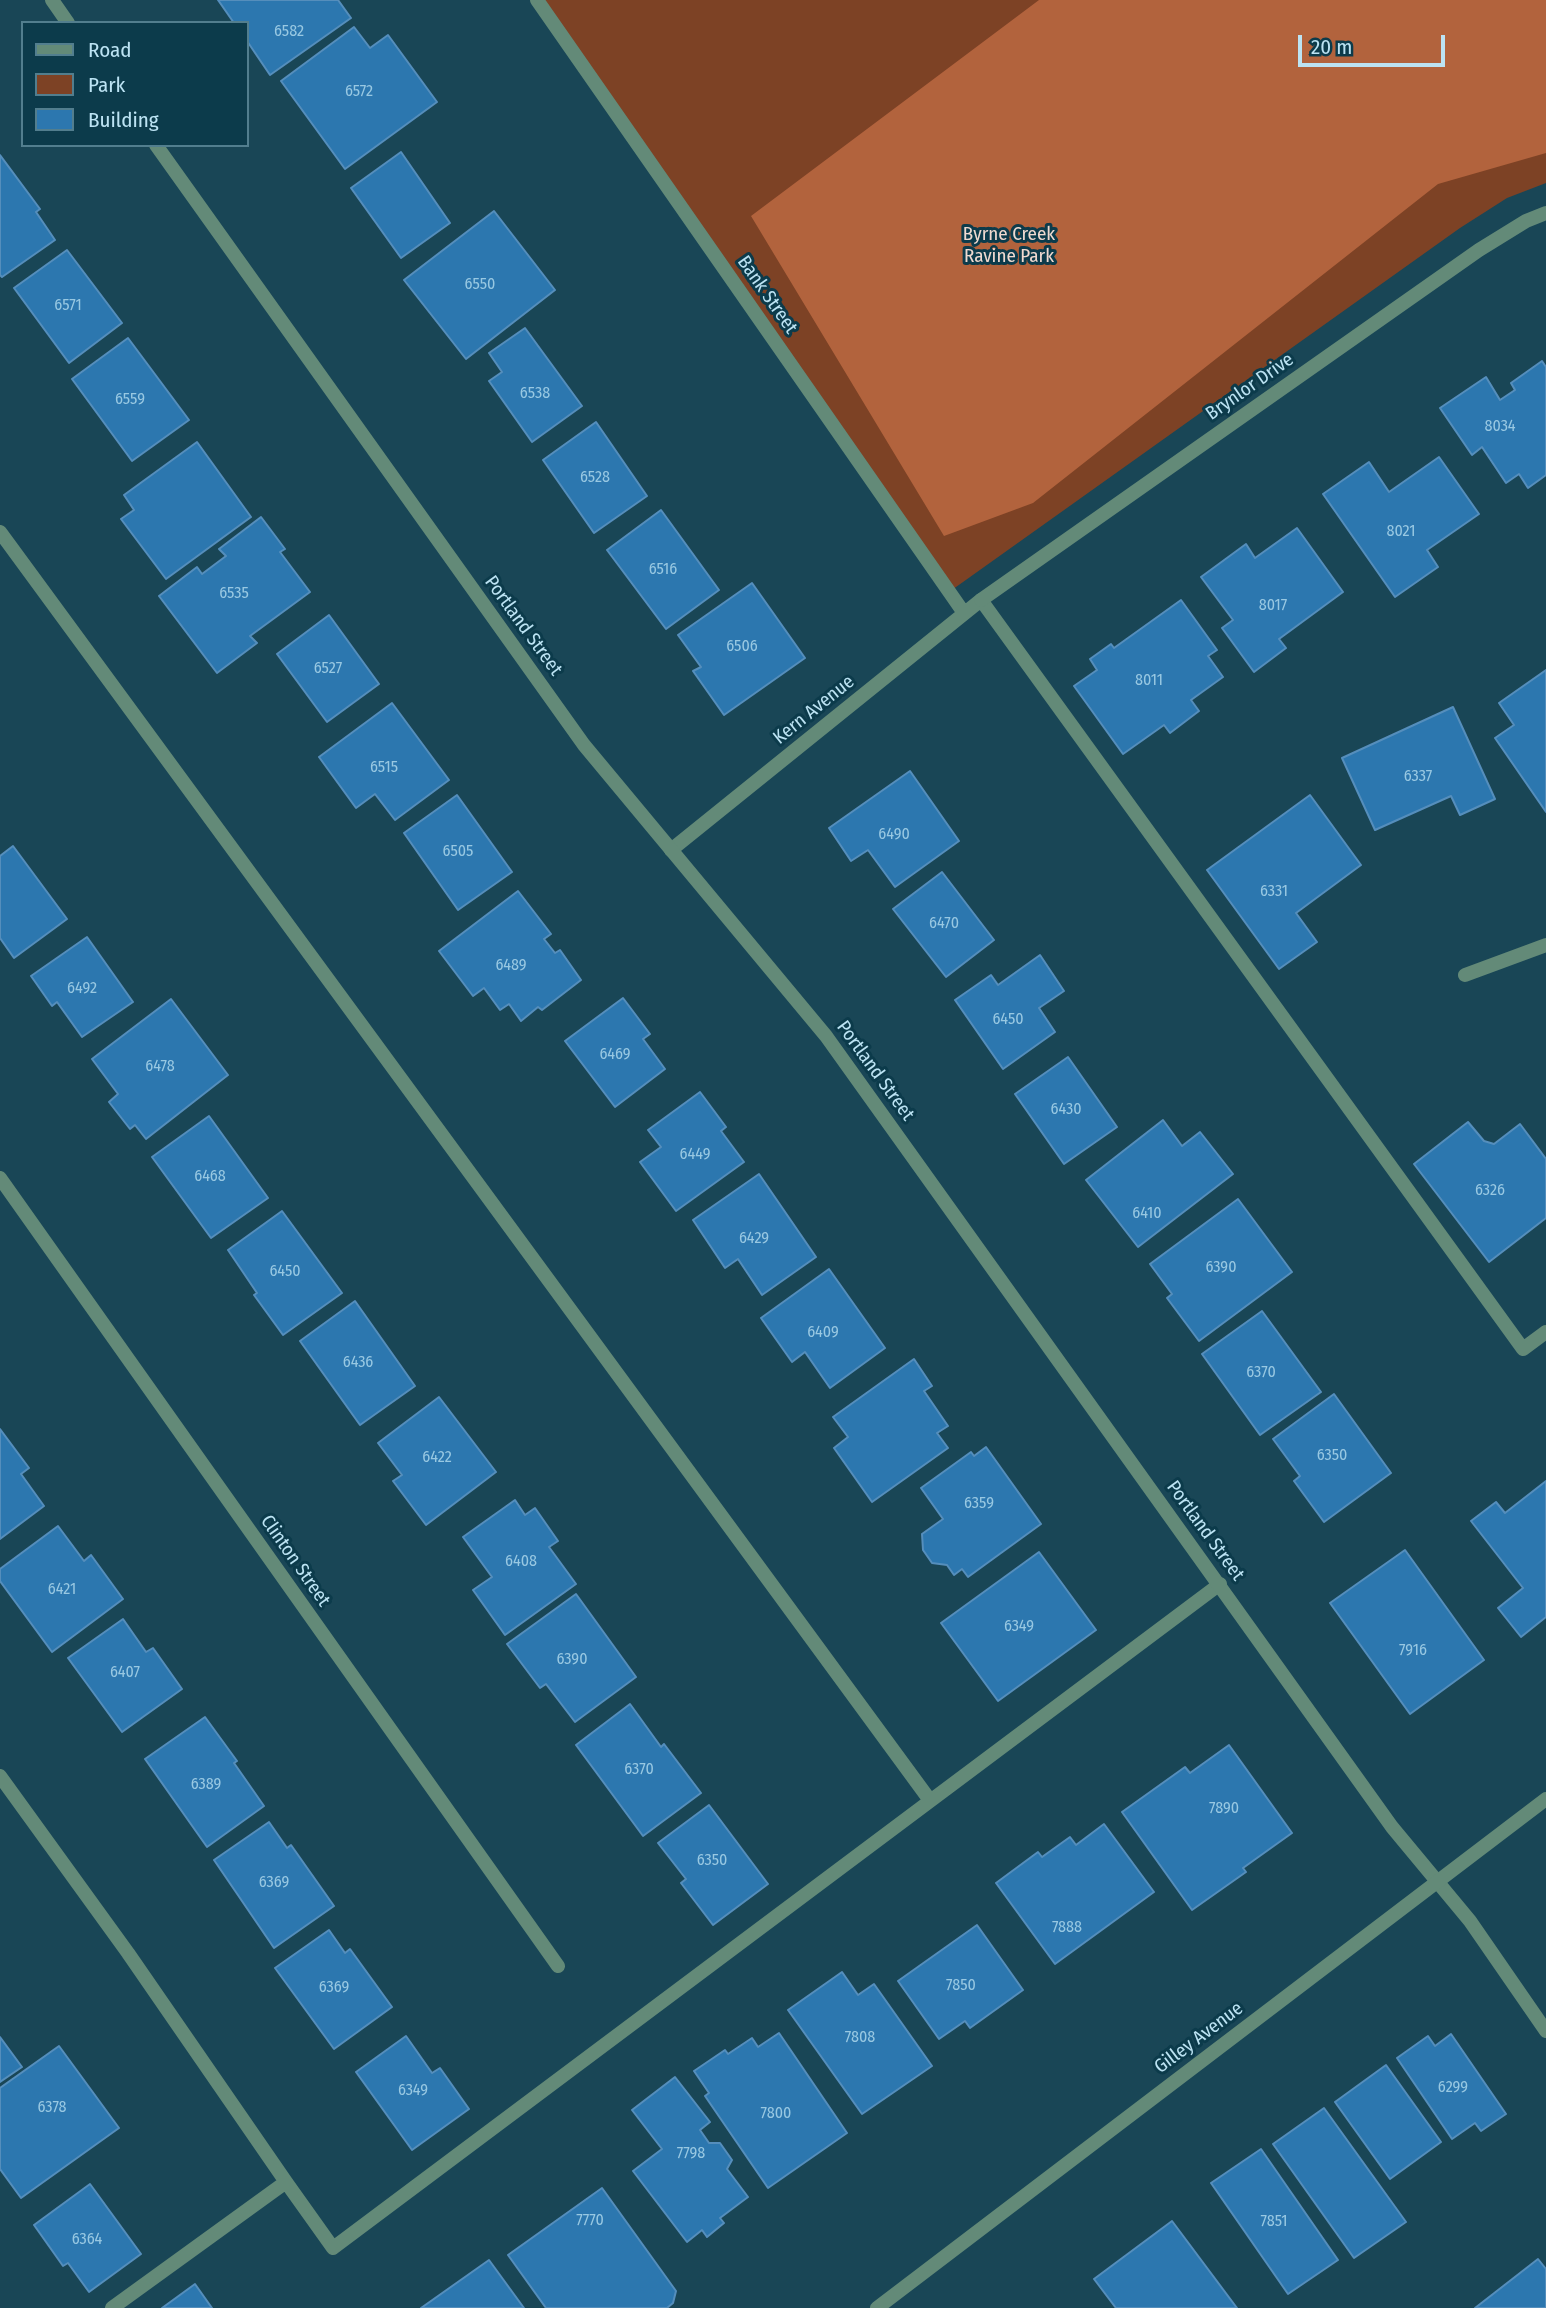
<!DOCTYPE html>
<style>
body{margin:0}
#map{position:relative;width:1546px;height:2308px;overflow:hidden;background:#194656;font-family:"Fira Sans Condensed",sans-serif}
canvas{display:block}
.legend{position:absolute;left:21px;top:21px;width:228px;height:126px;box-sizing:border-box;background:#0c3b4b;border:2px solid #527e8e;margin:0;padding:9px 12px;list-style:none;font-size:21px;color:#bce3f3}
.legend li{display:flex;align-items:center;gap:14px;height:35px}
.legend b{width:35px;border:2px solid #527e8e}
.scale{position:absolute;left:1298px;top:35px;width:147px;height:32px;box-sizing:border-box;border:4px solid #bce3f3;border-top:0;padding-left:9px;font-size:21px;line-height:24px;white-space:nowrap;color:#bce3f3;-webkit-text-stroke:5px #0c3b4b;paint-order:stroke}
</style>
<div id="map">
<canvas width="1546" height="2308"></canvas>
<ul class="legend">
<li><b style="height:9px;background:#638a78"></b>Road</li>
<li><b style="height:19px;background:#7d4225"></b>Park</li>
<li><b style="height:19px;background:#2c77af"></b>Building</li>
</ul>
<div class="scale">20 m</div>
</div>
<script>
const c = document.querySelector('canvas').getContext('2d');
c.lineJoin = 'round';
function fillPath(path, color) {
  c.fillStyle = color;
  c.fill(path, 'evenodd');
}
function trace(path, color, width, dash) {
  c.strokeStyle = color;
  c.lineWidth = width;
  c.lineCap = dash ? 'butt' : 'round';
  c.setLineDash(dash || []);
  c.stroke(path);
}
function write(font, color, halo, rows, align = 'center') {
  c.font = font + ' "Fira Sans Condensed",sans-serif';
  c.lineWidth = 6;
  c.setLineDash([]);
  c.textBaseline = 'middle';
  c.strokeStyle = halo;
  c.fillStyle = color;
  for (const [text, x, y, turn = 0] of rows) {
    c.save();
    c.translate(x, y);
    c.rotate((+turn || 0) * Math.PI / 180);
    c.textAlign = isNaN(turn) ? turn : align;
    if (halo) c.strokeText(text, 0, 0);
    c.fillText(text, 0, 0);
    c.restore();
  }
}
const green = new Path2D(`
 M537,0H1546V183L1507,198L1460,228L949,592Z`);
const forest = new Path2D(`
 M1039,0H1546V153L1438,184L1033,503L944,536L751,216Z`);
const building = new Path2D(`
 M218,0H338L351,18L270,75L247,41V23H234Z
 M354,27L370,48L388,35L437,102L345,169L281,81Z
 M401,152L450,223L401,258L351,188Z
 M0,155L40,209L36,212L55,240L2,277L0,275Z
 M494,211L555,290L466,359L404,280Z
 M67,250L122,323L69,363L14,288Z
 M525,328L582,406L532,442L489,381L502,372L489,353Z
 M128,338L189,420L132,461L72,379Z
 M1542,361L1546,367V475L1528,488L1519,474L1506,483L1482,447L1472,455L1440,408L1486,377L1500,400L1515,390L1511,383Z
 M596,422L647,496L594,533L543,460Z
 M197,442L251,517L166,579L121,519L134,510L124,495Z
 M1439,457L1479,514L1427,550L1438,567L1395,597L1323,494L1369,462L1389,492Z
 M661,510L719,590L666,629L607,550Z
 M261,517L285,549L280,552L310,592L250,636L257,643L217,673L159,596L197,567L202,574L226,556L219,549Z
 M1297,528L1343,592L1279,639L1286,648L1254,672L1222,628L1233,620L1201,577L1246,544L1255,558Z
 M752,583L805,658L724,715L693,671L701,667L678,635Z
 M1181,600L1217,650L1208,656L1223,677L1191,700L1199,711L1170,733L1164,725L1123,754L1074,686L1097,670L1090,659L1111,644L1114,648Z
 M329,615L379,684L327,722L277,654Z
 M1546,670V812L1495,738L1514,725L1499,703Z
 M392,703L449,780L395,820L375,794L356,808L319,757Z
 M1453,707L1495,799L1460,815L1451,796L1375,830L1342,758Z
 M910,771L959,841L895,887L868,850L851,861L829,828Z
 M457,795L512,872L458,910L404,833Z
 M1310,795L1361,865L1296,913L1317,942L1279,969L1207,870Z
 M13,846L67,919L14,958L0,938V856Z
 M942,872L994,940L946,977L893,909Z
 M518,891L551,934L544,939L555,953L560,950L581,980L542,1010L538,1007L521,1021L509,1004L500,1010L484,988L473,996L439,951Z
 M87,937L133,1002L82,1037L57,1002L52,1006L31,976Z
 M1040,955L1064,991L1039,1008L1055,1032L1003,1069L955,1000L991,975L998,985Z
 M623,998L650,1034L643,1039L665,1069L615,1107L565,1041Z
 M171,999L228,1075L146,1139L135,1125L130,1129L109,1102L118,1094L92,1059Z
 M1068,1057L1117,1127L1064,1164L1015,1094Z
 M700,1092L726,1127L721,1131L744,1162L676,1211L640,1162L661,1147L648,1130Z
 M209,1116L268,1198L211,1238L152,1157Z
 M1163,1120L1182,1146L1200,1132L1233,1174L1138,1247L1086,1180Z
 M1468,1122L1484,1141L1494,1144L1520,1124L1546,1159V1218L1489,1262L1414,1164Z
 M759,1174L816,1257L762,1295L738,1259L725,1268L693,1220Z
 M1238,1199L1292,1272L1199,1341L1167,1298L1172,1294L1150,1264Z
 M282,1211L342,1293L283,1335L254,1295L257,1293L228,1250Z
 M829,1269L885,1348L830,1388L805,1352L792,1362L761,1318Z
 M355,1301L415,1386L360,1425L300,1341Z
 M1262,1311L1321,1392L1260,1435L1202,1354Z
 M914,1359L932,1386L924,1391L948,1426L937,1433L948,1448L872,1502L834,1448L848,1437L833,1417Z
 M1334,1394L1391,1473L1324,1522L1294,1481L1300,1476L1273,1439Z
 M439,1397L496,1472L426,1525L393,1481L402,1475L378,1443Z
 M0,1429L29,1468L21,1474L44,1506L0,1539Z
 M986,1447L1041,1524L968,1577L962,1569L954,1575L947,1565L932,1563L923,1550L922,1534L943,1519L921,1488L971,1452L974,1456Z
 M1546,1481V1617L1521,1637L1498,1608L1523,1588L1471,1521L1496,1502L1505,1513Z
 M515,1500L525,1515L535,1508L558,1541L549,1547L576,1584L505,1635L473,1590L492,1577L463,1537Z
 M58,1526L84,1561L91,1555L123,1599L52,1652L0,1581V1569Z
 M1405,1550L1484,1660L1410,1714L1330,1603Z
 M1039,1552L1096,1630L998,1701L941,1623Z
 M576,1594L636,1677L575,1722L546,1684L540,1688L507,1644Z
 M123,1619L146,1652L153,1648L182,1689L122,1732L68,1658Z
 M630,1704L661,1747L664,1744L701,1793L643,1836L576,1745Z
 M205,1717L237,1761L234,1763L264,1806L207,1847L145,1759Z
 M1229,1745L1292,1833L1243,1868L1246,1872L1192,1910L1122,1812L1185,1767L1190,1773Z
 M709,1805L768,1884L713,1925L681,1883L686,1879L658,1843Z
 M269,1822L287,1848L291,1845L334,1906L274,1948L214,1860Z
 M1104,1824L1154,1892L1055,1964L996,1883L1038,1852L1042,1857L1070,1837L1076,1845Z
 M977,1925L1023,1990L970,2028L965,2021L939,2039L898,1981Z
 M329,1930L345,1953L350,1949L392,2007L334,2049L275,1968Z
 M842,1972L858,1995L874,1984L932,2066L862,2114L788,2010Z
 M779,2033L847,2133L768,2188L705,2096L709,2093L694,2071L725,2050L728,2054L752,2038L758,2047Z
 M1451,2034L1506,2114L1481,2131L1475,2123L1452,2139L1397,2058L1428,2036L1435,2046Z
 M406,2036L432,2073L440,2068L469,2109L412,2150L356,2072Z
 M0,2037L22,2067L0,2082Z
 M59,2046L119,2128L21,2198L0,2169V2088Z
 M1386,2065L1441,2142L1390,2179L1335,2102Z
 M675,2077L710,2122L700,2130L709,2143H720L732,2160L727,2169L748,2197L720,2218L724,2223L707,2237L702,2230L687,2242L633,2171L662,2149L632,2110Z
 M1324,2108L1406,2222L1354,2258L1273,2144Z
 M1261,2149L1338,2260L1288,2294L1211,2183Z
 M90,2184L141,2254L89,2292L68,2263L63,2266L34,2225Z
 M602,2188L676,2291L673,2303L667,2308H546L508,2255Z
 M1172,2221L1237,2308H1116L1094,2279Z
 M1538,2259L1546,2269V2308H1475Z
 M489,2260L524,2308H421Z
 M195,2284L212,2308H162Z`);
const service = new Path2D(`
 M537,0L964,613
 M0,532L929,1799
 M671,850L981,600L1523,1349L1546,1332
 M0,1776L128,1953L286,2182L333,2248L1220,1584
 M112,2308L286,2182`);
const minor = new Path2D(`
 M52,0L68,23
 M156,145L584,745L826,1036L1392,1827L1470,1921L1546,2031
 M981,600L1479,250L1526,221L1546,213
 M1465,975L1546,945
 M0,1178L558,1966`);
const tertiary = new Path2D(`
 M877,2308L1546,1799`);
const numberNames = [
 ["6582",289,32],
 ["6572",359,92],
 ["6550",480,285],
 ["6571",68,306],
 ["6538",535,394],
 ["6559",130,400],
 ["8034",1500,427],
 ["6528",595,478],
 ["8021",1401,532],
 ["6516",663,570],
 ["6535",234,594],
 ["8017",1273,606],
 ["6506",742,647],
 ["6527",328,669],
 ["8011",1149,681],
 ["6515",384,768],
 ["6337",1418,777],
 ["6490",894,835],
 ["6505",458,852],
 ["6331",1274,892],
 ["6470",944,924],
 ["6489",511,966],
 ["6492",82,989],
 ["6450",1008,1020],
 ["6469",615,1055],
 ["6478",160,1067],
 ["6430",1066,1110],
 ["6449",695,1155],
 ["6468",210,1177],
 ["6326",1490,1191],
 ["6410",1147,1214],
 ["6429",754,1239],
 ["6390",1221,1268],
 ["6450",285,1272],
 ["6409",823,1333],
 ["6436",358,1363],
 ["6370",1261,1373],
 ["6350",1332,1456],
 ["6422",437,1458],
 ["6359",979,1504],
 ["6408",521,1562],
 ["6421",62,1590],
 ["6349",1019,1627],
 ["7916",1413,1651],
 ["6390",572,1660],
 ["6407",125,1673],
 ["6370",639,1770],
 ["6389",206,1785],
 ["7890",1224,1809],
 ["6350",712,1861],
 ["6369",274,1883],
 ["7888",1067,1928],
 ["7850",961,1986],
 ["6369",334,1988],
 ["7808",860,2038],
 ["6299",1453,2088],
 ["6349",413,2091],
 ["6378",52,2108],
 ["7800",776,2114],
 ["7798",691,2154],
 ["7770",590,2221],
 ["7851",1274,2222],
 ["6364",87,2240]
];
const parkNames = [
 ["Byrne Creek",1009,235],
 ["Ravine Park",1009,257]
];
const streetNames = [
 ["Bank Street",767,295,55],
 ["Brynlor Drive",1250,387,-35],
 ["Portland Street",523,626,54],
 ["Kern Avenue",814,710,-39],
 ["Portland Street",875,1071,54],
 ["Portland Street",1205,1531,54],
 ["Clinton Street",295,1561,55],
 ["Gilley Avenue",1199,2038,-37]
];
fillPath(green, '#7d4225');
fillPath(forest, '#b2633d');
fillPath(building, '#2c77af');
trace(building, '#558ebc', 2);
trace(service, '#638a78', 14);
trace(minor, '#638a78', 14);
trace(tertiary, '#638a78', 14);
write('16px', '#98c8e2', null, numberNames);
write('19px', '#f0dad0', '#0c3b4b', parkNames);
write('19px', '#bce3f3', '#0c3b4b', streetNames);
</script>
